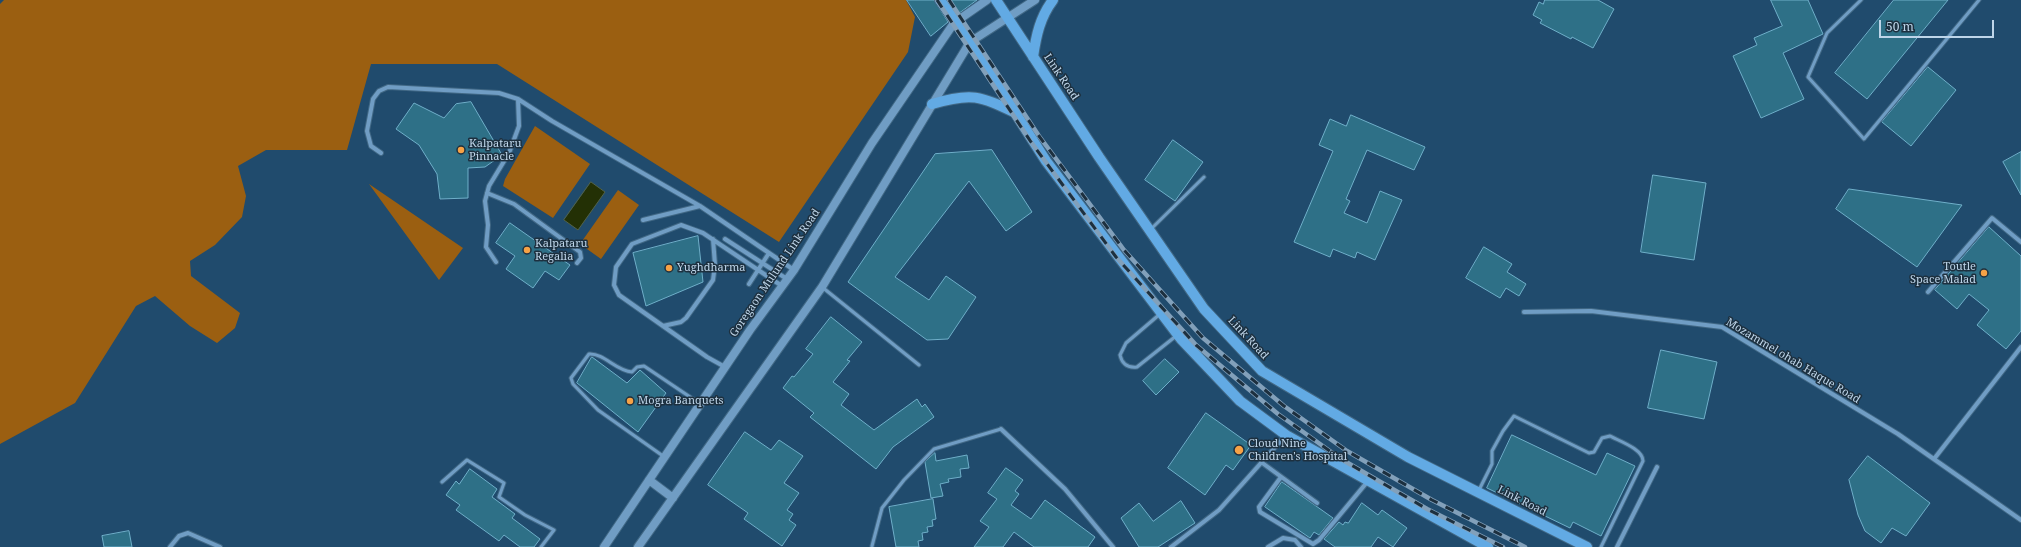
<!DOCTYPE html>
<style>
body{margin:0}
#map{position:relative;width:2021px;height:547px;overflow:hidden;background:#204b6d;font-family:"Noto Serif",serif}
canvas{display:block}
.scale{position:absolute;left:1879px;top:20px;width:115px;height:18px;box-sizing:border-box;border:2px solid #bed5e9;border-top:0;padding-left:5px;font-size:12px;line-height:14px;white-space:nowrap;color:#bed5e9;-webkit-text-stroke:3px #1d303f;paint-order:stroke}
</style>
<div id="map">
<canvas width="2021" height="547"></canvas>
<div class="scale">50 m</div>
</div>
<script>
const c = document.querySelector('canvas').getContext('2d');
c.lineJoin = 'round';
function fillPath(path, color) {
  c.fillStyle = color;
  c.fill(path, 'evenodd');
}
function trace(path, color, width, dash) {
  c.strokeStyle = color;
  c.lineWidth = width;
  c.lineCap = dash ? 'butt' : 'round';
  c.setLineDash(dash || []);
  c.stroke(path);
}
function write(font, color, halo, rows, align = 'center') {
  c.font = font + ' "Noto Serif",serif';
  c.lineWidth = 3;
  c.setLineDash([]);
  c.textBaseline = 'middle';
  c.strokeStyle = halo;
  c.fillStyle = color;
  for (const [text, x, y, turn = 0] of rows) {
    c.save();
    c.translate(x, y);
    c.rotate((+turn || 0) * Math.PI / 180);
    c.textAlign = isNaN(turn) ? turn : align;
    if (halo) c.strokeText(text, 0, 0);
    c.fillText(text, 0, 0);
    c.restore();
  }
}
const green = new Path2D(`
 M4,0H906L915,17L908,52L779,242L497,64H371L347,150H266L238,166L246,196L242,217L215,245L190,261L191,276L240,313L235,328L217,343L190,326L155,296L136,306L75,403L0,444V4Z
 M535,126L590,164L553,218L503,186L505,179Z
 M369,184L463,248L439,280Z
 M618,190L639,205L601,259L580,244Z`);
const water = new Path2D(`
 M591,182L605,192L578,230L564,220Z`);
const building = new Path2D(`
 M907,0H934L948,22L931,36Z
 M948,0H977L958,14Z
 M1545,0H1598L1614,9L1593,48L1572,37L1571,39L1540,23L1542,20L1533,15L1539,2L1543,4Z
 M1771,0H1808L1823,34L1783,53L1804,99L1761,118L1733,56L1757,45L1754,38L1782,26Z
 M1894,0H1948L1867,99L1835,73Z
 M1928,67L1956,90L1911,146L1882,122Z
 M471,102L502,155L485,167L468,168V198L440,199L437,174L419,145L396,129L414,103L444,118L456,104Z
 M1351,115L1425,147L1414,170L1367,150L1346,199L1350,201L1344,213L1367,223L1380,191L1402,200L1375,260L1357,252L1355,258L1333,249L1330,257L1294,242L1333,151L1319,145L1330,119L1346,126Z
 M1173,140L1203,162L1175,201L1145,180Z
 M992,150L1032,212L1006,231L969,181L895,277L929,300L946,276L976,297L948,339L927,340L848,282L935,154Z
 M2021,152V195L2003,162Z
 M1653,175L1706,183L1694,260L1641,252Z
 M1849,189L1962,205L1917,267L1836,209Z
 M510,223L570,265L559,280L545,271L533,288L506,269L515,256L496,243Z
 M1989,227L2021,256V331L2006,349L1977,325L1989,310L1969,294L1957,309L1935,290Z
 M698,236L703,282L646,306L633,253Z
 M1484,247L1512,264L1507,272L1526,284L1519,296L1506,288L1500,298L1466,278Z
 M831,317L862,342L847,360L850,361L833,382L849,394L841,405L874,430L917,399L922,407L925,404L934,417L893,447L876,469L810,417L814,413L783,388L792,376L794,377L813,354L806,349Z
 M1661,350L1717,362L1704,419L1648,408Z
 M592,357L627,383L640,370L666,393L638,432L577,383Z
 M1165,359L1179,372L1156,395L1143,381Z
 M1206,413L1251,445L1233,470L1226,465L1205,495L1168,468Z
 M745,432L771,450L779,440L803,456L784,483L799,493L787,510L793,514L789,520L796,525L782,546L744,519L748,513L708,485Z
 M1512,435L1596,475L1607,453L1635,466L1601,536L1573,522L1570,528L1487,488Z
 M935,453L936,461L967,455L969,468L960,469L961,477L948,479L949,482L940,484L943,496L931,498L925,462Z
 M1868,456L1930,503L1906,536L1892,528L1881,543L1865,531L1858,515L1849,480Z
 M1006,468L1023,480L1015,491L1019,494L1011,505L1031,519L1045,500L1095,537L1088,547H1034L1014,532L1003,547H974L989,527L980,521L997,499L988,493Z
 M470,469L497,489L492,497L515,514L512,518L540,539L534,547H520L504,535L499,541L456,510L460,505L446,495L456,481L459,484Z
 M1282,482L1333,518L1319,535L1314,532L1310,538L1265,507Z
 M933,499L936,519L932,520L933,526L927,527L928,532L922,533L923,540L918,541L919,547H896L889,507Z
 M1181,501L1195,523L1158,547H1139L1121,518L1139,503L1153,521Z
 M1362,503L1378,515L1382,510L1407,528L1393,547L1378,537L1371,547H1335L1324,539L1339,522L1343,525L1345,522L1348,523Z
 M129,531L132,547H104L102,536Z`);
const lane = new Path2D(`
 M1861,0L1827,33L1808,77L1864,139L1979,0
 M1151,229L1204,177
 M822,287L919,365
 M1160,314L1126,343L1120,355C1122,364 1128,368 1137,367L1176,336
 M663,456L598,410L573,384L571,378L589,354C604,353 616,371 632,372L637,367L644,366L699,403
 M442,482L467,460L504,483L499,497L525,515L554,530L541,547
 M1479,490L1492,464V451L1503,431L1514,416L1589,453L1594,452L1602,438L1610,436C1619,441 1643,449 1643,461L1601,547
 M872,546L882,508L904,480L934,449L1001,429`);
const street = new Path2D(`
 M381,153L371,146L367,131L373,99L379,91L388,87L499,93L518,99L552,121L700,206L794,270
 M487,193L514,204L580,252L581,258L577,263
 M643,220L700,206
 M725,239L787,279
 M496,262L486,247L488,225L485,201L489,186L509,153L519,126L518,99
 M749,284L769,253
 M1928,292L1992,218L2021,242
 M1524,312L1591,311L1722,327L1898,434L2021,520
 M663,326L681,322L686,318L713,280L715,265L713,239
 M725,367L707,357L619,295L614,285L616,267L632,244L681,225L703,233L782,286
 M1001,429L1065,489L1113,547
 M1934,459L2021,347
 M1261,462L1317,503
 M1281,477L1259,507L1260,512L1313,544L1319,540L1368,481
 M170,547L179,536L188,533L220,547
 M1171,547L1219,510L1286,435
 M1268,547L1283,538L1295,540L1301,547
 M1617,547L1657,467`);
const secondary = new Path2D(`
 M649,480L673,498
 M604,547L750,330L794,270L872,143L954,23L987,0
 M638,547L822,287L970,42L1035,0`);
const primary = new Path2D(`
 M940,0L970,42L1046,161L1181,339L1240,401L1286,435L1488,547
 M996,0L1099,157L1204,309L1262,371L1408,457L1587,547
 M1033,57C1036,36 1040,17 1053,0
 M932,104C972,92 980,96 1016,113`);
const rail = new Path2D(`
 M937,0L1031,142L1116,257L1196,345L1278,414L1341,459L1427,509L1503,547
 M949,0L1039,136L1124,250L1203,338L1284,406L1347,451L1432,500L1525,547`);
const markers = [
 [461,150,4,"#f6a246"],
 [527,250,4,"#f6a246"],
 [669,268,4,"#f6a246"],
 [1984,273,4,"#f6a246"],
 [630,401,4,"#f6a246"],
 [1239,450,5,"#f6a246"]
];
const streetNames = [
 ["Link Road",1061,77,56],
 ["Goregaon Mulund Link Road",775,273,-56],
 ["Link Road",1248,338,47],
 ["Mozammel ohab Haque Road",1793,361,31],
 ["Link Road",1522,501,27]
];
const poiNames = [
 ["Kalpataru",469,144],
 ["Pinnacle",469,157],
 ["Kalpataru",535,244],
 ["Regalia",535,257],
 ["Toutle",1976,267,"right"],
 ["Space Malad",1976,280,"right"],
 ["Yughdharma",677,268],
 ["Mogra Banquets",638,401],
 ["Cloud Nine",1248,444],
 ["Children's Hospital",1248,457]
];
fillPath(green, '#9b5f11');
fillPath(water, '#233005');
trace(water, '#526249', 1);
fillPath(building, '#2e7087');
trace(building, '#6fafc9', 1);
trace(lane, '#416885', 5);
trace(street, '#416885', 6);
trace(secondary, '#416885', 10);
trace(primary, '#416885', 12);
trace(lane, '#709dc4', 3);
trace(street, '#709dc4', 4);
trace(secondary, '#709dc4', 8);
trace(primary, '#62aae4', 10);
trace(rail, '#82a0ba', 4.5);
trace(rail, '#1d303f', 3, [9]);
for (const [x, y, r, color] of markers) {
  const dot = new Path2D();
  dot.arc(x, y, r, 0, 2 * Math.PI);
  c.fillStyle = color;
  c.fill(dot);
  trace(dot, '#1d303f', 1.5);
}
write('11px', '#bed5e9', '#1d303f', streetNames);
write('11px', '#bed5e9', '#1d303f', poiNames, 'left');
</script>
